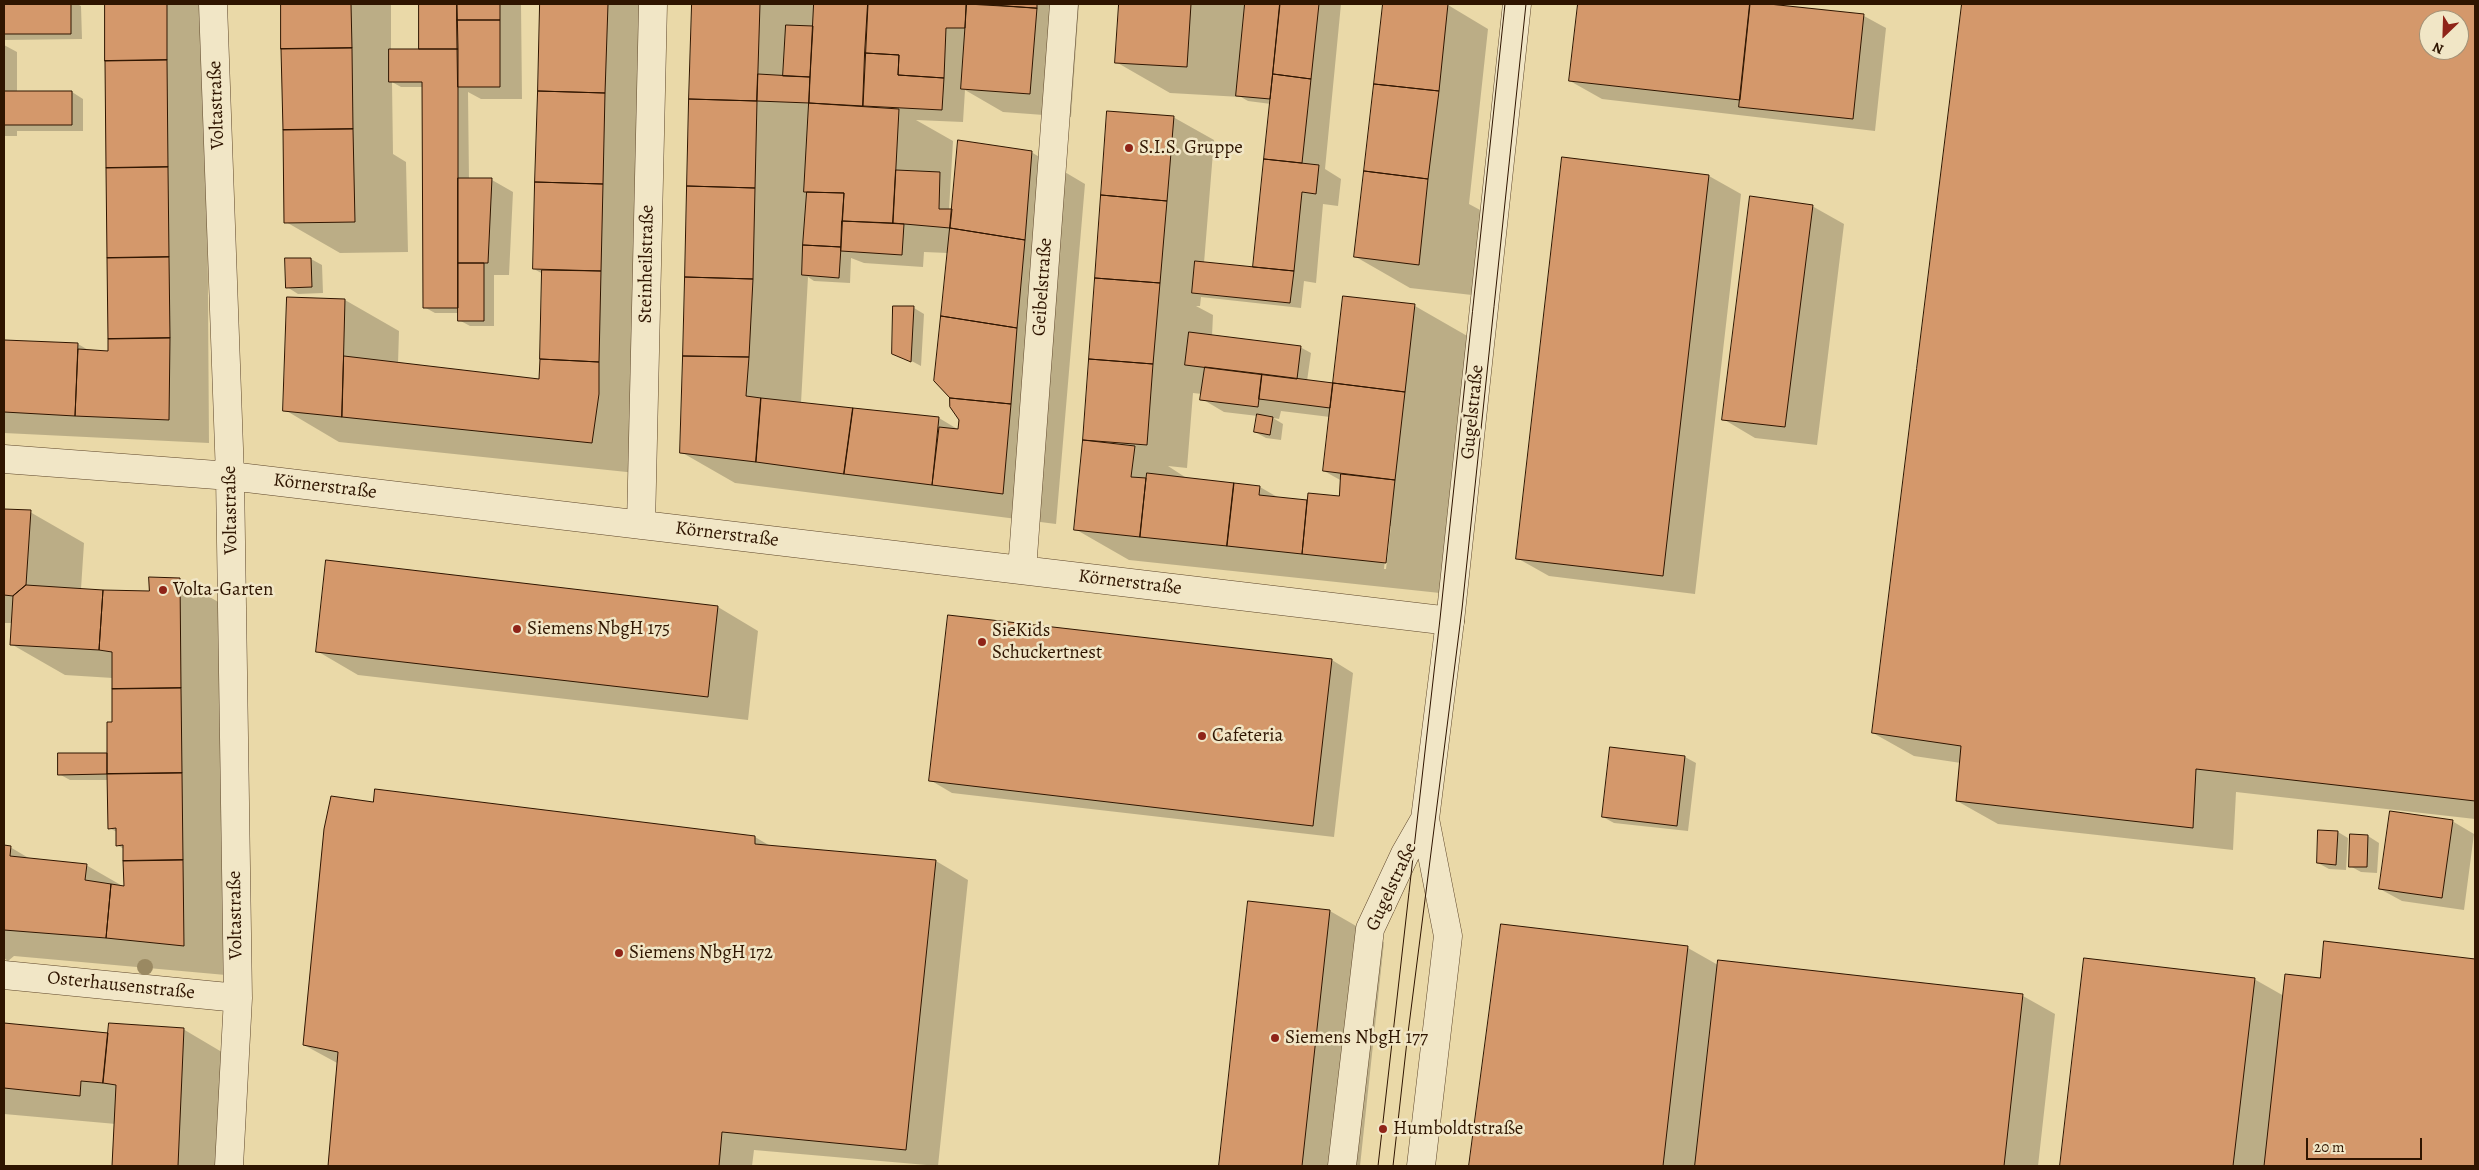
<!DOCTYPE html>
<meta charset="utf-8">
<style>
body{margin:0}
#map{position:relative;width:2479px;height:1170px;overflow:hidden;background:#ead9a8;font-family:Alegreya,serif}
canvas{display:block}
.frame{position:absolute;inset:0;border:5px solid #2f1500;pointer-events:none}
.north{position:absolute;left:2419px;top:10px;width:50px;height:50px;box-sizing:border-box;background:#f1e6c6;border:1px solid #a39277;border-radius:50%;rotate:204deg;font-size:14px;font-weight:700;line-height:20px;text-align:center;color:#2f1500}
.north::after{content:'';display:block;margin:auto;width:18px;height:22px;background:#8f2418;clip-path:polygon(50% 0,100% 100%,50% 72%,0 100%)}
.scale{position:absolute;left:2306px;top:1138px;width:116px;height:22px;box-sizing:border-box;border:2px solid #2f1500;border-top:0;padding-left:6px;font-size:15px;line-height:18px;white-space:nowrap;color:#2f1500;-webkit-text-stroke:4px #f1e6c6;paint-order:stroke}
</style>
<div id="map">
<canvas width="2479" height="1170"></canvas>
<div class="frame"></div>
<div class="north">N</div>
<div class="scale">20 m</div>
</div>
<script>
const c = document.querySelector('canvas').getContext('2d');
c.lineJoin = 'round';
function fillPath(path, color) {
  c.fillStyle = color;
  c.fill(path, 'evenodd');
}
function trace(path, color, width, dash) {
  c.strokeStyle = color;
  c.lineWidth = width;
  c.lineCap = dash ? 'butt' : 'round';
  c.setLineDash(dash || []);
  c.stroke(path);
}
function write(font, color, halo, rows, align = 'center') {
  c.font = font + ' Alegreya,serif';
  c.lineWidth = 5;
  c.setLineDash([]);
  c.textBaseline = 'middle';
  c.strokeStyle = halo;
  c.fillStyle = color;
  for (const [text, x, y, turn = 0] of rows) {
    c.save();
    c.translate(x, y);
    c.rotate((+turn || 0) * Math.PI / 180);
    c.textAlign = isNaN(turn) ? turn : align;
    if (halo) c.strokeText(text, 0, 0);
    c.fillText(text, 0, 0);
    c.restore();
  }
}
const shadow = new Path2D(`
 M4,4H77L81,6L82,39L4,40Z
 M105,4H206L209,443L4,433V341L78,344L90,351L109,352Z
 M282,4H391V50H420V4H521L522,99H481L468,92L469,180H492L513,192L509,275H494V326H470L459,320L460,313H435L424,307L423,87H401L392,82L393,154L406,162L408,252L340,253L286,222Z
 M541,4H662L646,474L339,442L285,410L288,298L345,300L399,331L398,364L541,380L543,274L534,269Z
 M692,4H1079L1071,117L1003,112L965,90L963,122L916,120L953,141L949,210H953L1031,152L1085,184L1056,524L735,483L681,452ZM924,252L948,253L959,430L939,418L801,403L808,277L814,281L850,283L851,258L864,263L923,267Z
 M1120,4H1341L1325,169L1341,179L1338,206L1323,204L1316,283L1304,281L1301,308L1201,297L1200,306H1196L1213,315L1212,336L1300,347L1311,353L1307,381L1334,386L1344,298L1415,306L1469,337L1440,593L1129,560L1075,529L1085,440L1173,117L1214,140L1204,263L1254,268L1271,104L1248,101L1241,97L1170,93L1116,62ZM1193,393L1202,394V399L1224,412L1258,416L1255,432L1266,438L1281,440L1283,424L1273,418L1279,419L1281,411L1330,417L1324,471L1342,481L1340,497L1309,501L1279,498L1260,487L1188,479L1168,466L1187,468ZM1389,526H1391L1386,569H1384Z
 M1384,4L1448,5L1488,29L1469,204L1482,211L1472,295L1410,288L1356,257Z
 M1579,4H1761L1864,16L1886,28L1875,131L1602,99L1570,81Z
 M1963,4H2475V819L2236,792L2233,850L1998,824L1957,801L1961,763L1914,756L1873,733ZM2429,20H2459V50H2429Z
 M4,45L17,52V92H72L83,99V131H17V136H4Z
 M1709,176L1741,194L1695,594L1549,576L1517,558Z
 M1812,206L1844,224L1817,445L1755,438L1723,419Z
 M311,259L322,265L323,293L298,294L287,287Z
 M914,308L924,314L921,366L902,356Z
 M4,510L30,512L84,543L81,589L151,593L150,578L180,580L234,611L237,976L14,956L8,961L4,958V847H10L32,860L86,865L126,888L124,849L117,845V832L109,828V780H70L59,774L108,755L113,724V678L65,675L11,644L13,623H4Z
 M718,607L758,631L748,720L358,675L317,651Z
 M1332,660L1353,673L1334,837L952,793L930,780Z
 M1611,748L1685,757L1696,763L1688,831L1614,823L1603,817Z
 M374,803L755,837L772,847L936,861L968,880L938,1166L754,1150L752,1166H329L339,1064L304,1045Z
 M2452,821L2474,834L2464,910L2402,901L2380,889Z
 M2338,832L2348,838L2346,870L2329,869L2318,863Z
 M2368,836L2379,843L2377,873L2361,872L2350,866Z
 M1249,903L1330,911L1384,942L1360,1166H1221Z
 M1502,925L1688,948L1718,965L1719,961L2023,996L2055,1014L2038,1166H1470Z
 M2325,943L2475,960V1166H2061L2085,959L2254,979L2284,996L2321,980Z
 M4,1024L109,1034L183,1029L237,1061L233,1166H114L116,1124L4,1114Z`);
const building = new Path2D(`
 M4,4H71V34H4Z
 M105,4H167V60L105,61Z
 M281,4H351L352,48L281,49Z
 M419,4H457L458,49H419Z
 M457,4H500V20H457Z
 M540,4H608L605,93L538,91Z
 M692,4H760L757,101L689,99Z
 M814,4H868L863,106L809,103Z
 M868,4H966L965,28H946L944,78L898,75L899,55L865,53Z
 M967,4L1037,8L1030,94L961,89Z
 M983,4H1037V8Z
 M1119,4H1191L1187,67L1115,63Z
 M1245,4H1280L1270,99L1236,96Z
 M1280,4H1319L1311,79L1273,74Z
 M1383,4H1448L1439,91L1374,84Z
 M1578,4H1750L1740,100L1569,81Z
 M1750,4H1769L1864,14L1853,119L1739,107Z
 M1962,4H2475V801L2196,769L2193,828L1956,801L1961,746L1872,733ZM2429,20H2459V50H2429Z
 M457,20H500V87H458Z
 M786,25L813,26L810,77L783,76Z
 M352,48L353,129L283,130L281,49Z
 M389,49H458V308H423L422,82H389Z
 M865,53L899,55L898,75L944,78L942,110L863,106Z
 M167,60L168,167L106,168L105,61Z
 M758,74L810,77L809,103L757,101Z
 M1273,74L1311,79L1302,163L1264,159Z
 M1374,84L1439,91L1428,179L1364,171Z
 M4,91H72V125H4Z
 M538,91L605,93L603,184L535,182Z
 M689,99L757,101L755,188L687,186Z
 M809,103L899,109L893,223L842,221L844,193L804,192Z
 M1107,111L1174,116L1167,201L1101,195Z
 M353,129L355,222L284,223L283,130Z
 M958,140L1032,151L1025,240L950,228Z
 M1562,157L1709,175L1663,576L1516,559Z
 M1264,159L1319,165L1316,194L1302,192L1294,271L1253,267Z
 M168,167L169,257L107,258L106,168Z
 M896,170L940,172L939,209H952L950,228L893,223Z
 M1364,171L1428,179L1419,265L1354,257Z
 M458,178H492L488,263H458Z
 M535,182L603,184L601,271L533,269Z
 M687,186L755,188L753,279L685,277Z
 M807,192L844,193L841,247L803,245Z
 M1101,195L1167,201L1160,283L1095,278Z
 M1750,196L1813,205L1785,427L1722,420Z
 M842,221L904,224L902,255L841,251Z
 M950,228L1025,240L1017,328L941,316Z
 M803,245L841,247L839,278L802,275Z
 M169,257L170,338L108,339L107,258Z
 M285,258H311L312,287L286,288Z
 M1195,261L1294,271L1290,303L1192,293Z
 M458,263H484V321H458Z
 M542,270L601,271L599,362L540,359Z
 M685,277L753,279L749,357L683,356Z
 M1095,278L1160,283L1153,364L1089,359Z
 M1343,296L1415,304L1405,392L1333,383Z
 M287,297L345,299L342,417L283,411Z
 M893,306H914L911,362L892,354Z
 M941,316L1017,328L1011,404L950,398L934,381Z
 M1189,332L1301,346L1297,379L1185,365Z
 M170,338L169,420L75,416L78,349L108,351V339Z
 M4,340L78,343L75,416L4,412Z
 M344,356L539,379L540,359L599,362V394L592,443L342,417Z
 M683,356L749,357L746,396L761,398L756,462L680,453Z
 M1089,359L1153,364L1147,445L1083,440Z
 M1205,367L1262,374L1258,407L1200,400Z
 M1262,374L1333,383L1330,408L1259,399Z
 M1333,383L1405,392L1395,480L1323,471Z
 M761,398L853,408L844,474L756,462Z
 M950,398L1011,404L1003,494L932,485L939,427L958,429L959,420L950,407Z
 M853,408L939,417L932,485L844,474Z
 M1257,414L1273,417L1270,435L1254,432Z
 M1083,440L1135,446L1131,477L1146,478L1140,537L1074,530Z
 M1147,473L1234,483L1227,546L1140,537Z
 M1341,474L1395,480L1386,563L1302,554L1308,493L1339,496Z
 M1234,483L1260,486L1259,495L1307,500L1302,554L1227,546Z
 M4,509L31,510L26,585L13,596L4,595Z
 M326,560L718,606L708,697L316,652Z
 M149,577L180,578L181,688L112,689V652L99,650L103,590L149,591Z
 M26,585L103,590L99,650L10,645L13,596Z
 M948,615L1332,659L1313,826L929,781Z
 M181,688L182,773L107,774V722H112V689Z
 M1610,747L1685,756L1677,826L1602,817Z
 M58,753H107V774L58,775Z
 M182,773L183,860L123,861V845L116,846V828L108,829L107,774Z
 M375,789L755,836V844L936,860L906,1150L722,1132L719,1166H328L338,1052L303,1045L324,829L331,796L373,802Z
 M2390,811L2453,820L2442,898L2379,889Z
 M2318,830L2338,831L2336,865L2317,863Z
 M2350,834L2368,835L2367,867H2349Z
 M4,845L11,846L10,856L87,864L85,880L111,884L106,938L4,930Z
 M183,860L184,946L106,938L111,884L124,886L123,861Z
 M1248,901L1330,910L1302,1166H1219Z
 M1501,924L1688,946L1663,1166H1469Z
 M2324,941L2475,959V1166H2264L2285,974L2320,978Z
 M2084,958L2255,978L2233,1166H2060Z
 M1718,960L2023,994L2004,1166H1695Z
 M4,1023L108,1033L103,1083L81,1081L80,1096L4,1088Z
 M109,1023L184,1028L178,1166H112L116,1085L103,1083Z`);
const minor = new Path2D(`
 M213,4L230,476L238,998L229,1166
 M4,459L230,476L1450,621
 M641,525L653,4
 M1022,570L1064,4
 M4,975L238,998`);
const tertiary = new Path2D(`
 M1342,1166L1370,929L1405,854L1425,819
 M1421,1166L1448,936L1425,819L1450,621L1517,4`);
const tram = new Path2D(`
 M1378,1166L1440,619L1505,4
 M1393,1166L1407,1041L1462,609L1526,4`);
const trees = [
 [145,967]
];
const markers = [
 [1129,148,5,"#8f2418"],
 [163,590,5,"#8f2418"],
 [517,629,5,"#8f2418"],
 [982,642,5,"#8f2418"],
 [1202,736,5,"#8f2418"],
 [619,953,5,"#8f2418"],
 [1275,1038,5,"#8f2418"],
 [1383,1129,5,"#8f2418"]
];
const streetNames = [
 ["Voltastraße",217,105,-92],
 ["Steinheilstraße",647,264,-89],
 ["Geibelstraße",1043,287,-86],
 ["Gugelstraße",1473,412,-84],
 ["Körnerstraße",325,487,7],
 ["Voltastraße",231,510,-91],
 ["Körnerstraße",727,535,7],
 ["Körnerstraße",1130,583,7],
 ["Gugelstraße",1392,887,-65],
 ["Voltastraße",236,915,-91],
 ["Osterhausenstraße",121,986,6]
];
const poiNames = [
 ["S.I.S. Gruppe",1139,148],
 ["Volta-Garten",173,590],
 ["Siemens NbgH 175",527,629],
 ["SieKids",992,631],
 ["Schuckertnest",992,653],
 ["Cafeteria",1212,736],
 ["Siemens NbgH 172",629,953],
 ["Siemens NbgH 177",1285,1038],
 ["Humboldtstraße",1393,1129]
];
fillPath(shadow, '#0003');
fillPath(building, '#d4986b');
trace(building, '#2f1500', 1);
trace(minor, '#5e462a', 29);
trace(tertiary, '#5e462a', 29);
trace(minor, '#f1e6c6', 28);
trace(tertiary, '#f1e6c6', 28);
trace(tram, '#2f1500', 1);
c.fillStyle = '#9a8962';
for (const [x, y] of trees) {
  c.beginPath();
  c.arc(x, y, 8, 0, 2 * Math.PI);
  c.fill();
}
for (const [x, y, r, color] of markers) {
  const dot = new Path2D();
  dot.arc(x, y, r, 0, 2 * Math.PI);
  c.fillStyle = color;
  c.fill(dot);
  trace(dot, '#f1e6c6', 2);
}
write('19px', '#2f1500', '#f1e6c6', streetNames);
write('19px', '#2f1500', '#f1e6c6', poiNames, 'left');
</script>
